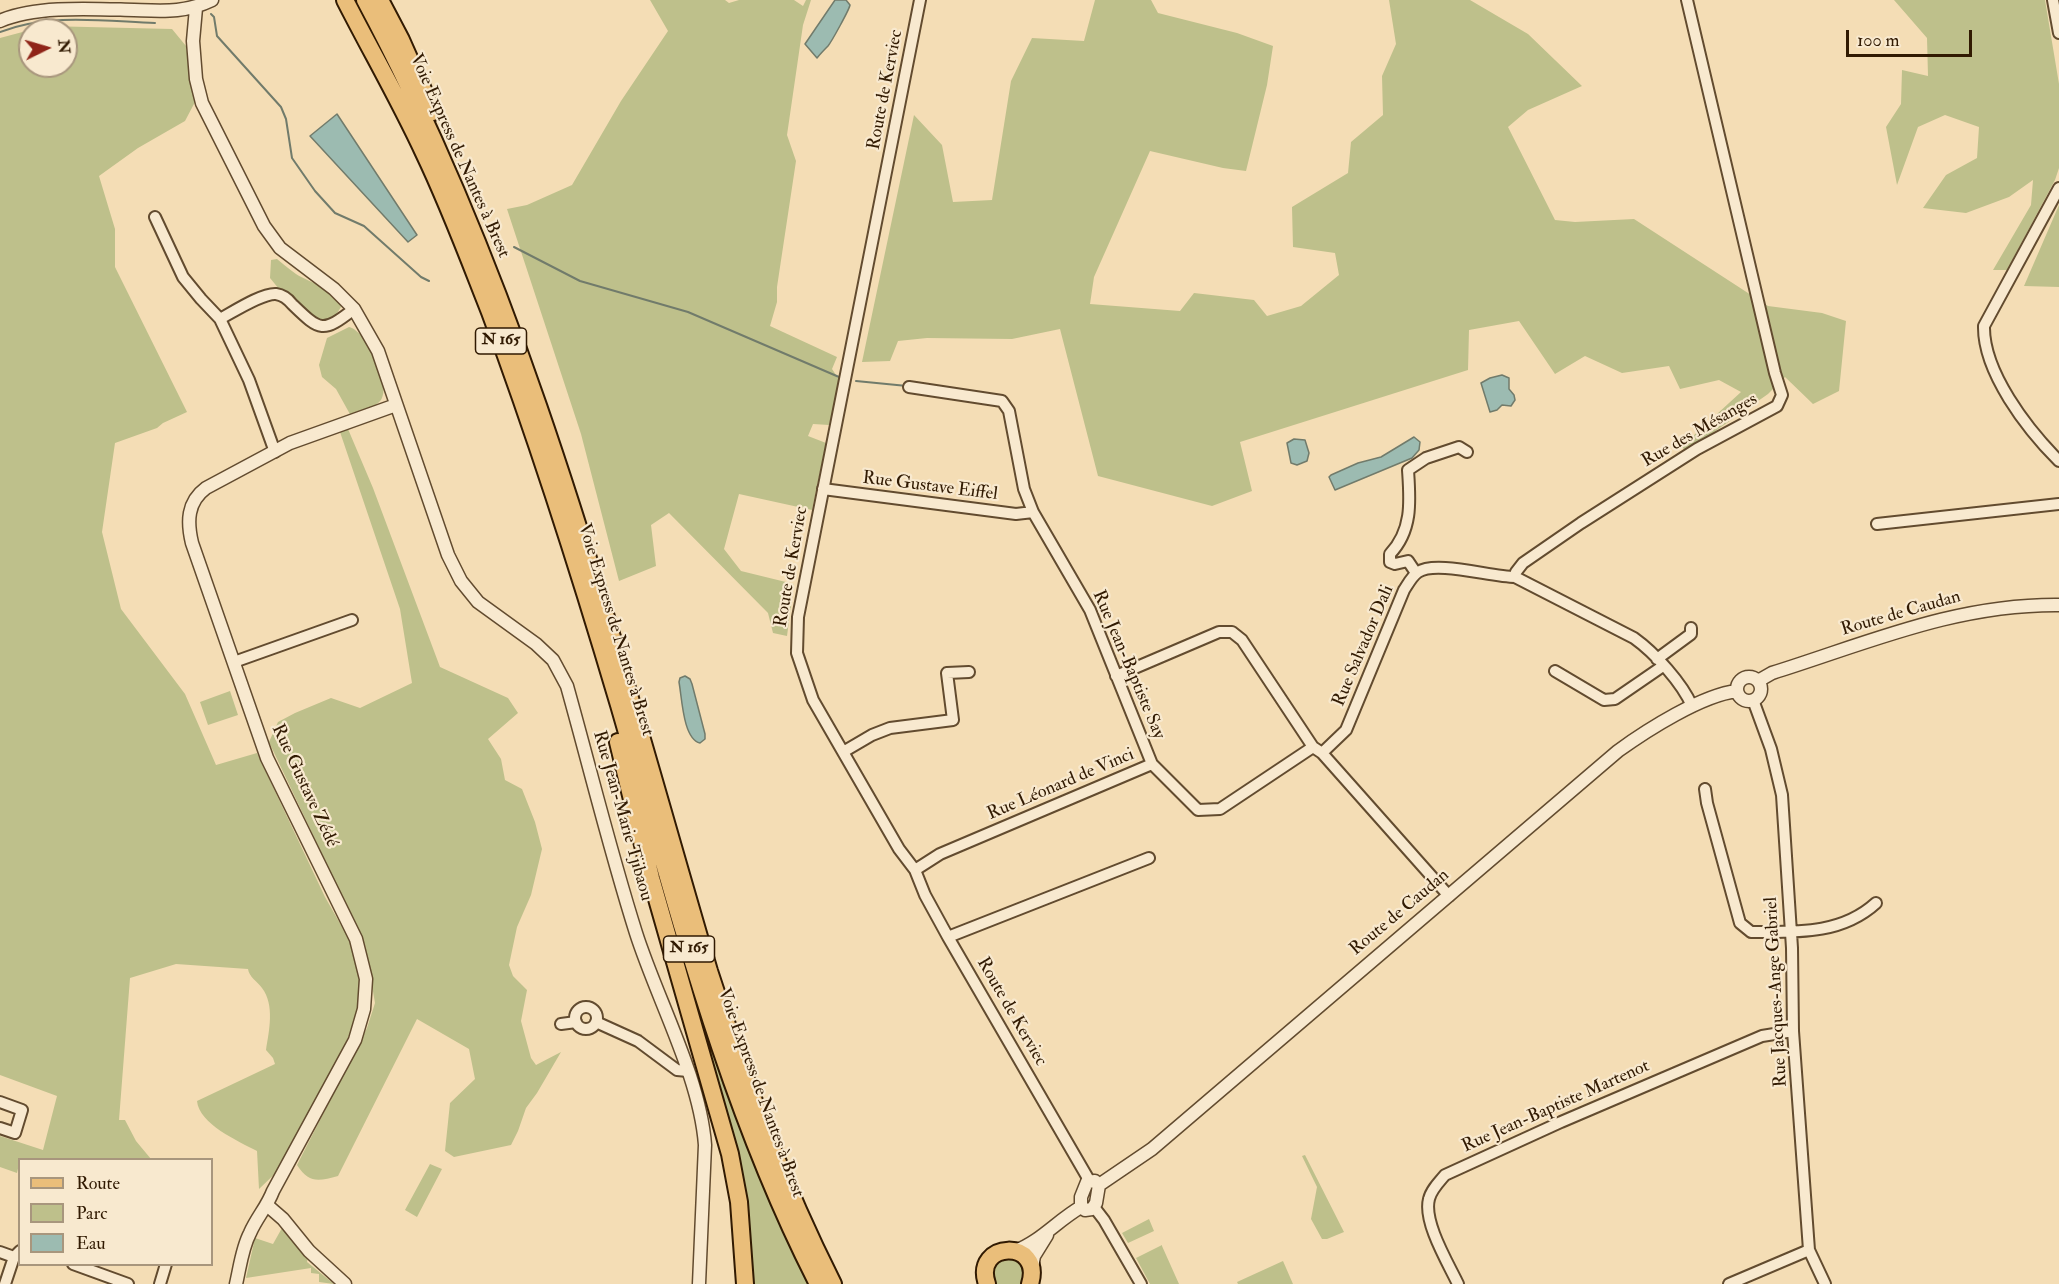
<!DOCTYPE html>
<meta charset="utf-8">
<style>
body{margin:0}
#map{position:relative;width:2059px;height:1284px;overflow:hidden;background:#f4ddb5;font-family:"IM FELL Double Pica",serif}
canvas{display:block}
.legend{position:absolute;left:18px;top:1158px;width:195px;height:108px;box-sizing:border-box;background:#f8e9cf;border:2px solid #a8967d;margin:0;padding:8px 10px;list-style:none;font-size:18px;color:#311a02}
.legend li{display:flex;align-items:center;gap:12px;height:30px}
.legend b{width:30px;border:2px solid #a8967d}
.north{position:absolute;left:18px;top:18px;width:60px;height:60px;box-sizing:border-box;background:#f8e9cf;border:2px solid #a8967d;border-radius:50%;rotate:85deg;font-size:16px;font-weight:700;line-height:24px;text-align:center;color:#311a02}
.north::after{content:'';display:block;margin:auto;width:21px;height:27px;background:#8f2418;clip-path:polygon(50% 0,100% 100%,50% 72%,0 100%)}
.scale{position:absolute;left:1846px;top:30px;width:126px;height:27px;box-sizing:border-box;border:3px solid #311a02;border-top:0;padding-left:8px;font-size:18px;line-height:21px;white-space:nowrap;color:#311a02;-webkit-text-stroke:4px #f8e9cf;paint-order:stroke}
</style>
<div id="map">
<canvas width="2059" height="1284"></canvas>
<ul class="legend">
<li><b style="height:8px;background:#eabe7a"></b>Route</li>
<li><b style="height:16px;background:#bec08b"></b>Parc</li>
<li><b style="height:16px;background:#9cbbb1"></b>Eau</li>
</ul>
<div class="north">N</div>
<div class="scale">100 m</div>
</div>
<script>
const c = document.querySelector('canvas').getContext('2d');
c.lineJoin = 'round';
function fillPath(path, color) {
  c.fillStyle = color;
  c.fill(path, 'evenodd');
}
function trace(path, color, width, dash) {
  c.strokeStyle = color;
  c.lineWidth = width;
  c.lineCap = dash ? 'butt' : 'round';
  c.setLineDash(dash || []);
  c.stroke(path);
}
function write(font, color, halo, rows, align = 'center') {
  c.font = font + ' "IM FELL Double Pica",serif';
  c.lineWidth = 4.5;
  c.setLineDash([]);
  c.textBaseline = 'middle';
  c.strokeStyle = halo;
  c.fillStyle = color;
  for (const [text, x, y, turn = 0] of rows) {
    c.save();
    c.translate(x, y);
    c.rotate((+turn || 0) * Math.PI / 180);
    c.textAlign = isNaN(turn) ? turn : align;
    if (halo) c.strokeText(text, 0, 0);
    c.fillText(text, 0, 0);
    c.restore();
  }
}
const green = new Path2D(`
 M650,0H725L729,3L739,0H794L803,6L806,0H811L803,25L787,135L796,161L777,287V302L770,326L837,357L832,369L840,381L829,425L813,424L808,436L826,443L812,510L739,494L724,549L741,571L794,584L787,636L773,633L768,613L669,513L651,525L656,566L619,581L581,434L507,209L527,205L572,185L621,101L668,31Z
 M1095,0H1151L1158,13L1237,33L1273,46L1267,85L1246,171L1223,168L1150,151L1094,277L1090,304L1180,311L1194,293L1254,300L1267,316L1301,306L1339,275L1335,253L1293,247L1292,207L1348,173L1351,142L1383,115L1382,76L1396,44L1389,0H1470L1528,34L1582,86L1528,110L1508,127L1555,220L1575,222L1634,219L1768,306L1822,313L1846,321L1839,391L1813,404L1785,377L1768,394L1687,451L1681,447L1741,392L1719,380L1680,389L1669,366L1622,373L1585,356L1555,374L1519,321L1469,330L1468,370L1240,442L1252,491L1212,506L1098,476L1060,329L1012,339L927,338L898,341L890,361L862,362L914,115L942,145L953,202L992,200L1011,81L1032,38L1084,41Z
 M1894,0H2045L2059,84V168L2055,180L2007,270H1993L2031,205L2033,180L2009,197L1966,213L1923,208L1946,175L1977,158L1979,127L1945,115L1918,127L1897,185L1886,127L1901,104L1902,70L1928,76L1927,38Z
 M45,26L172,29L186,46L195,102L185,121L138,148L99,176L115,229V267L187,412L163,423L157,428L115,443L102,532L121,609L185,694L216,765L257,753L325,897L350,941L362,978L360,1014L283,1166L259,1189L257,1151C238,1141 199,1124 197,1101L275,1064L273,1058L266,1050C269,1031 275,1005 262,988C257,981 249,977 248,969L176,964L130,978L119,1120H125L136,1141L151,1159L20,1160L17,1173L0,1167V1136L43,1150L57,1096L0,1075V38ZM30,30H66V66H30Z
 M2059,205V287L2024,286Z
 M277,259C283,264 289,269 296,274C310,283 337,289 341,307C336,316 329,322 317,320L288,292L279,289L270,278L271,260Z
 M349,327C367,331 392,384 381,400C375,408 360,412 351,416L336,389L322,377L319,365L327,338Z
 M348,429L373,488L440,667L508,698L518,713L488,739L501,759L505,780L522,789L535,822L542,849L531,895L517,927L509,965L513,976L527,990L521,1021L531,1058L536,1065L561,1052L537,1093L526,1108L518,1131L511,1145L454,1157L445,1151L450,1103L475,1079L469,1049L417,1019L338,1176C319,1181 309,1184 297,1165L367,1028L375,1003L365,945L269,742L278,722L295,713L331,698L360,708L412,683L400,609L340,432Z
 M230,691L238,715L208,725L200,702Z
 M695,999L731,1101L769,1199L812,1284H751L691,1001Z
 M1305,1155L1344,1232L1327,1239H1322L1311,1219L1317,1187L1302,1156Z
 M430,1164L442,1169L417,1217L405,1210Z
 M1149,1219L1154,1231L1128,1243L1122,1233Z
 M282,1228H283L308,1257L307,1262L334,1284L319,1282V1274L311,1273V1268L246,1278L255,1238L273,1244Z
 M1162,1245V1246L1179,1284H1150L1136,1258Z
 M1010,1256L1024,1266L1023,1284H994L991,1277L994,1263Z
 M1283,1261L1293,1284H1238L1237,1282Z`);
const water = new Path2D(`
 M835,0H846L850,5C849,10 832,41 828,46C824,50 821,53 817,58L805,44Z
 M337,114L417,235L408,242L310,136Z
 M1502,375L1509,378V389L1514,395L1515,400L1511,406L1502,405L1497,410L1490,412L1481,383L1490,378Z
 M1414,437L1420,442L1419,450L1412,458L1335,490L1329,477L1331,475L1358,463L1381,457Z
 M1294,439L1305,440L1309,453L1307,461L1297,465L1291,463L1287,443Z
 M685,676L690,679L692,684L705,734V739L700,743C683,739 682,698 679,682L680,678Z`);
const stream = new Path2D(`
 M211,14L214,17L217,36L281,107L286,119L292,158L315,191L335,213L364,226L421,277L429,281
 M0,32C49,13 103,21 155,23
 M514,247L580,281L688,312L839,377
 M856,381L907,386`);
const minor = new Path2D(`
 M920,0L798,617L797,653L813,700L899,849L915,870L925,895L948,937L1089,1180
 M1687,0L1775,373L1782,395L1777,406L1697,449L1581,523L1523,563L1516,572L1515,577L1634,638C1655,653 1682,683 1692,706
 M2053,0L2059,33
 M2059,188L1984,326C1983,372 2027,429 2059,461
 M155,217L183,277L201,299L220,319L249,380L275,452
 M220,319C233,312 262,293 276,294C283,295 288,299 292,304C320,331 322,334 354,309
 M909,387L1002,401L1009,411L1024,489L1033,512L1090,610L1152,764
 M823,489L1016,514L1033,512
 M1877,524L2059,504
 M1416,573L1408,561L1395,564L1390,562V554C1413,530 1410,500 1408,470L1426,458L1459,447L1467,452
 M1657,659L1691,634V628
 M234,662L352,620
 M1555,671L1604,700L1615,699L1663,666
 M1116,676L1219,632H1232L1242,640L1313,747
 M1753,700L1771,749L1782,795L1792,948L1793,1031L1809,1250L1825,1284
 M843,752L872,735L890,728L953,720L947,673L969,672
 M1322,753L1346,730L1404,590C1408,584 1412,576 1418,572C1436,560 1491,577 1515,577
 M1705,789L1707,803L1740,923L1751,932C1795,932 1841,935 1876,903
 M915,870L940,854L1152,764L1198,810L1220,809L1313,747L1322,753L1449,896
 M948,937L1149,858
 M575 1018a11 11 0 1 1 22 0a11 11 0 1 1-22 0Z
 M596,1022L638,1041L677,1070L688,1071
 M561,1024L576,1022
 M0,1102L22,1110L15,1133L0,1128
 M1094,1207L1104,1220L1141,1284
 M0,1252L14,1257
 M73,1264L128,1284
 M5,1284L14,1257L20,1251
 M160,1284L166,1264
 M1458,1284C1448,1263 1423,1222 1429,1199C1431,1190 1439,1182 1445,1175L1561,1122L1762,1036L1793,1031
 M1729,1284L1809,1250`);
const tertiary = new Path2D(`
 M196,8L193,41L196,79L202,103L264,226L280,248L334,289L354,309L378,351L448,555L461,581L478,602L536,644L553,660L567,686C590,768 610,851 636,933C657,999 700,1077 705,1145L699,1284
 M0,21C36,5 95,9 134,10C164,11 185,13 212,0
 M1737 689a12 12 0 1 1 24 0a12 12 0 1 1-24 0Z
 M1758,681L1772,673C1868,643 1955,604 2059,605
 M1099,1185L1152,1149L1618,751C1647,730 1702,695 1737,691
 M268,1206L283,1219L309,1251L345,1284
 M1081,1207V1197L1087,1182L1095,1181L1099,1185
 M1081,1207L1085,1210L1092,1209L1096,1203L1099,1185
 M1015,1251C1040,1242 1058,1220 1081,1207
 M1032,1268L1034,1256L1047,1235
 M236,1284C240,1267 242,1248 250,1233C257,1217 267,1207 273,1191L355,1040L364,1009L366,979L356,939L267,758L192,543C187,522 187,502 206,488L290,443L396,405`);
const primary = new Path2D(`
 M987,1284C972,1241 1044,1238 1030,1284`);
const trunk = new Path2D(`
 M345,0C371,51 400,101 424,153C449,205 469,259 490,312C538,441 580,573 619,705C676,901 724,1101 818,1284
 M365,0C528,305 612,641 709,971C745,1081 781,1181 833,1284
 M380,0L401,40L433,112
 M618,742L651,878L730,1154L739,1202L745,1284`);
const shields = [
 [501,341,51],
 [689,949,51]
];
const shieldNames = [
 ["N 165",501,341],
 ["N 165",689,949]
];
const streetNames = [
 ["Route de Kerviec",886,90,-79],
 ["Voie Express de Nantes à Brest",459,156,66],
 ["Rue des Mésanges",1700,431,-30],
 ["Rue Gustave Eiffel",930,487,7],
 ["Route de Kerviec",792,567,-80],
 ["Route de Caudan",1901,614,-16],
 ["Voie Express de Nantes à Brest",615,630,73],
 ["Rue Salvador Dali",1364,646,-67],
 ["Rue Jean-Baptiste Say",1128,665,67],
 ["Rue Léonard de Vinci",1061,785,-23],
 ["Rue Gustave Zédé",304,786,65],
 ["Rue Jean-Marie Tjibaou",622,816,74],
 ["Route de Caudan",1400,913,-40],
 ["Rue Jacques-Ange Gabriel",1777,992,-93],
 ["Route de Kerviec",1011,1012,60],
 ["Voie Express de Nantes à Brest",760,1093,70],
 ["Rue Jean-Baptiste Martenot",1556,1107,-24]
];
fillPath(green, '#bec08b');
fillPath(water, '#9cbbb1');
trace(water, '#717b6b', 1.5);
trace(stream, '#717b6b', 2);
trace(minor, '#624b2f', 14);
trace(tertiary, '#624b2f', 15);
trace(primary, '#311a02', 20);
trace(trunk, '#311a02', 20);
trace(minor, '#f8e9cf', 10);
trace(tertiary, '#f8e9cf', 12);
trace(primary, '#eabe7a', 16);
trace(trunk, '#eabe7a', 16);
for (const [x, y, w] of shields) {
  const box = new Path2D();
  box.roundRect(x - w / 2, y - 13, w, 26, 4.5);
  c.fillStyle = '#f8e9cf';
  c.fill(box);
  trace(box, '#311a02', 1.5);
}
write('bold 16px', '#311a02', null, shieldNames);
write('18px', '#311a02', '#f8e9cf', streetNames);
</script>
